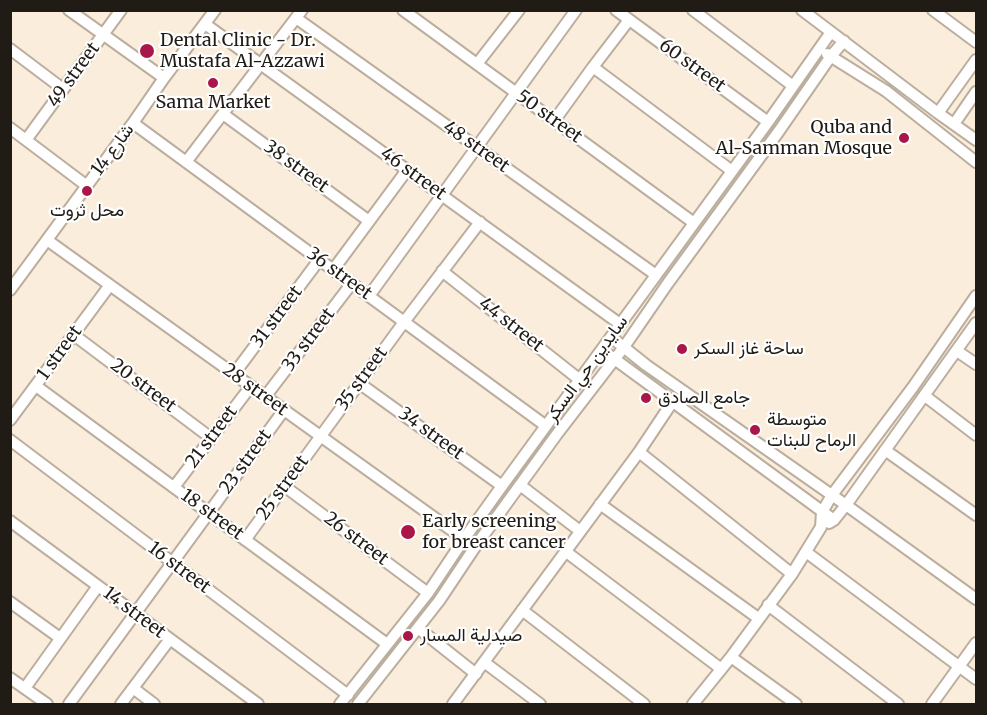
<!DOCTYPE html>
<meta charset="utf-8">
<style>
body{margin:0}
#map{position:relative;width:987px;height:715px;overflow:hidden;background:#fbeddb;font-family:Merriweather,serif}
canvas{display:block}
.frame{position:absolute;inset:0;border:12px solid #201b15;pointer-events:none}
</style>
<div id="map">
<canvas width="987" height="715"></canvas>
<div class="frame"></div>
</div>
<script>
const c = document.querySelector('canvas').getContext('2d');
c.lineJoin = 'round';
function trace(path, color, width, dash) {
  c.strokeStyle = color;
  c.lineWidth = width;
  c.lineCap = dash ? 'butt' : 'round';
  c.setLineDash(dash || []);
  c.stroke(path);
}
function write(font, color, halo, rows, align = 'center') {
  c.font = font + ' Merriweather,Vazirmatn,serif';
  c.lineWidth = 4.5;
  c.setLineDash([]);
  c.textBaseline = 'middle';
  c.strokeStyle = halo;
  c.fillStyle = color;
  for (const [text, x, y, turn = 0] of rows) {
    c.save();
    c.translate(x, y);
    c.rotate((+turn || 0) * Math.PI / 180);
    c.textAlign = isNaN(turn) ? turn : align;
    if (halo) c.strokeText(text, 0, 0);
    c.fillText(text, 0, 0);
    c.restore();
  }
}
const minor = new Path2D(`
 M69,10L164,78
 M403,10L694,223
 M616,10L768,122
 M693,10L793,86
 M802,10L938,113L976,140
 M933,10L976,42
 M296,18L656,275
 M205,24L620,324
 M10,49L63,89
 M827,54L886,91L976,162
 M477,64L519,10
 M593,67L732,171
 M938,113L976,60
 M223,114L369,221
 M554,121L593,67L629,20
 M133,123L546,426
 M954,124L976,92
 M10,128L87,186
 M26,140L121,10
 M186,162L302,10
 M47,240L464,539
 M333,270L407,170
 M442,271L580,380
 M10,290L133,123L164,78L215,10
 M369,296L576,10
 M74,335L211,438
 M611,337L646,365L846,505L976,599
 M957,351L976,364
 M609,355L834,520
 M234,374L319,260
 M359,383L502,486
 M36,386L387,644
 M925,396L976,435
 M265,397L352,283
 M10,420L110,285
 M10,440L348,695
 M885,450L976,515
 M639,452L792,574
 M520,485L580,531
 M284,486L428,593
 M174,487L251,386
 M600,504L758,618
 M10,521L258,704
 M829,523L834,520L846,505L976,323
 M245,540L404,322L480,222
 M565,551L720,668
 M806,552L976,679
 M10,602L60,638
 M768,605L898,704
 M522,610L644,704
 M418,628L476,674
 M731,657L796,704
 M484,662L540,704
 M10,678L47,704
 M25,688L98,586
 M133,688L154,704
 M69,704L284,410
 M121,704L170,639
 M340,704L428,593L464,539L502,486L768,122L831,32
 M358,704L439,601L475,547L557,434L624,347L668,283L779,131L831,56L844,41
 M453,704L639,452L673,401
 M693,704L731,657L792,574L821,527L822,512L832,495L913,387L976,296
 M932,704L976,643`);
const markers = [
 [147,51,8,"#aa1648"],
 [213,83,6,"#aa1648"],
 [904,138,6,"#aa1648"],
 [87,191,6,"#aa1648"],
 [682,349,6,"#aa1648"],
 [646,398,6,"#aa1648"],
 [755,430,6,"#aa1648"],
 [408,532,8,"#aa1648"],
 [408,636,6,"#aa1648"]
];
const poiNames = [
 ["Dental Clinic - Dr.",160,41],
 ["Mustafa Al-Azzawi",160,62],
 ["Sama Market",213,103,"center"],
 ["Quba and",892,128,"right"],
 ["Al-Samman Mosque",892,149,"right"],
 ["محل ثروت",87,211,"center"],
 ["ساحة غاز السكر",694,349],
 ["جامع الصادق",658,398],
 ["متوسطة",767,420],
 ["الرماح للبنات",767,441],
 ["Early screening",422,522],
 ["for breast cancer",422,543],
 ["صيدلية المسار",420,636]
];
const streetNames = [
 ["60 street",692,66,36],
 ["49 street",74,75,-54],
 ["50 street",549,117,36],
 ["48 street",476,147,35],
 ["شارع 14",113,150,-54],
 ["38 street",296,167,36],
 ["46 street",413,174,36],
 ["36 street",339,274,36],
 ["31 street",277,317,-53],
 ["44 street",511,325,38],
 ["33 street",309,340,-53],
 ["1 street",60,353,-54],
 ["سايدين حي السكر",587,369,-54],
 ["35 street",362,379,-54],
 ["20 street",143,386,37],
 ["28 street",255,390,36],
 ["34 street",431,434,36],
 ["21 street",212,437,-53],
 ["23 street",246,462,-54],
 ["25 street",283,488,-54],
 ["18 street",212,515,36],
 ["26 street",356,539,37],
 ["16 street",179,568,37],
 ["14 street",134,613,37]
];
trace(minor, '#bcae9e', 14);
trace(minor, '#fff', 10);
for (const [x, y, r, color] of markers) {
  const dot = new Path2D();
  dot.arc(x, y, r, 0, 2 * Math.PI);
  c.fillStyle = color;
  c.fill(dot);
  trace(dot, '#fff', 2);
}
write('18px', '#201b15', '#fff', poiNames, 'left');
write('18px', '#201b15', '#fff', streetNames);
</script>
